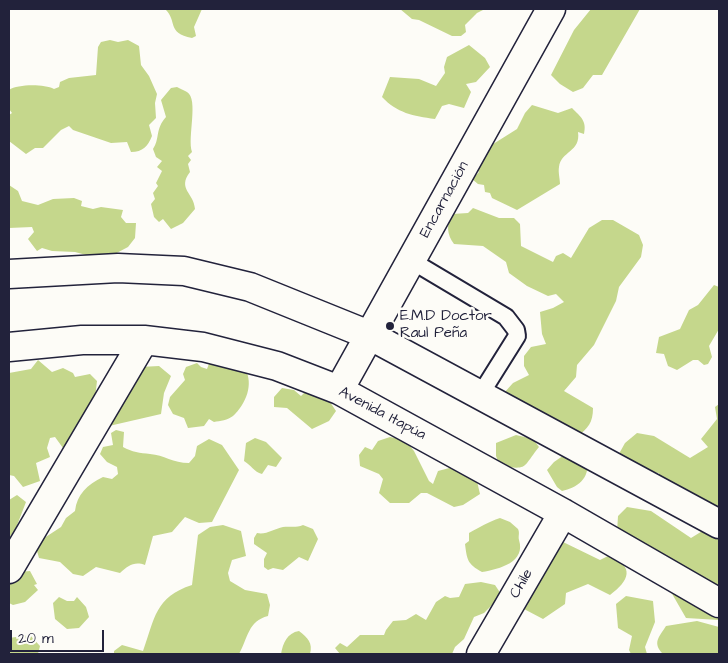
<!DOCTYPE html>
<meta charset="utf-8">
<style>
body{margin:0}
#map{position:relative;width:728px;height:663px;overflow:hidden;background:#fdfcf7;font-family:"Architects Daughter",sans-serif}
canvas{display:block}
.frame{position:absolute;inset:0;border:10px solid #22223b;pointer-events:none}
.scale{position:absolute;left:10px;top:630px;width:94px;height:22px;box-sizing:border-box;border:2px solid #22223b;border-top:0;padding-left:6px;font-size:15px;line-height:18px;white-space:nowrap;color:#22223b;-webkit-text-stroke:4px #fdfcf7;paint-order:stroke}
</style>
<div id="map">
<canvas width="728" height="663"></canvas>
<div class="frame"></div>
<div class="scale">20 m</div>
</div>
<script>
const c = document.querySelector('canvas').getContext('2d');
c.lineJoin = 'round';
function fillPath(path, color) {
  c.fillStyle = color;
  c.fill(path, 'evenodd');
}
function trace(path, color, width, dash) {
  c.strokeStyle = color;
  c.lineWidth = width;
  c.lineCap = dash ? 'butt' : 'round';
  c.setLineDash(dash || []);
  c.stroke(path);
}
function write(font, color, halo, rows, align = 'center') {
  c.font = font + ' "Architects Daughter",sans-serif';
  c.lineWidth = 5;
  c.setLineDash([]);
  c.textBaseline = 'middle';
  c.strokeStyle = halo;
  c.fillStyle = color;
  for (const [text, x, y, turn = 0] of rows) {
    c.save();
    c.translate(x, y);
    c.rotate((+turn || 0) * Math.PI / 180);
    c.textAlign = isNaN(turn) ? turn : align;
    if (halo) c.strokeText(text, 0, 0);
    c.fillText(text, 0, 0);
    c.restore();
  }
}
const green = new Path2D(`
 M165,9H202L194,27L196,36L192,38C166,33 178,21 165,9Z
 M400,9H485L477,13L465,25L466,32L461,36H452L419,20L412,19Z
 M591,9H640L602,75H593L583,88L573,92L560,84L551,75L574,30Z
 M110,40L118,42L128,40L139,46L141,65L149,76L157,94L155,103L156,118L149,125L152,136C148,146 143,152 131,152L127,142L111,143L73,130L69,126L61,130L43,148H35L26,154L9,141V115L12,113L9,109V90C18,84 44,84 54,89L59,87L60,82L69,78L96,75L98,47L101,42Z
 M469,45L485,58L490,67L476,82L466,84L471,92L464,108L449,104L442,106L435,119C413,116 397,113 382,97L390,77L419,79L436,86L445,73L444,67L447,57Z
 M177,87C180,89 184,90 187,92C199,99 187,138 192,152L188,156L191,160L188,164L190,172C177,189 194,193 195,209L183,223L171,229L163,219L159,222L154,217L151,204L155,199L153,193L158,186L156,183L162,171L157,167L162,161L156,157L153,149C160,139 155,129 166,117L161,100L171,88Z
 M532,105L558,113L572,108C581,117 587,121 584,134L578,132C581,152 561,151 559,167C558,172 560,179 560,184L517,210L492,198L490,193L485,192L484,185L478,184L472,179L479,172L476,169L490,146L517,129L525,113Z
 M9,185L18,191L22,201L38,205L53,199L74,198L82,201L81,206L93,209L101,207L123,210L121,217L126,223H136L135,238L128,247L111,256H90L75,252L52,251L42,248L37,251L28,239L34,232L32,227L9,228Z
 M473,208L499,218H514L520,224L521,246L553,262L556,256L563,253L571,258L589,228L602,220H613L639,235L643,245L641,257L619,287L616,301L594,345L577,365L576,377L564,391L593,408C593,423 588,428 577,437L504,393L513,383L529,375L524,366V356L531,347L546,344L542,334L540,312L553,308L564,302L556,294L548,296L527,286L509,273L506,262L483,246L454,244C447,235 446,224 452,214L468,213Z
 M714,285L719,287V329L709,346L712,357L708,364L704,365L698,360H693L677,370L668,366L664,354L656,353L659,337L680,329L689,310L698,305Z
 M38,360L52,372L63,368L73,373L75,377L90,374L97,381L95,398L90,404L92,430L76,444L63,448L55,437L50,438L47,448L50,457L36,463L40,481L23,487L14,476L9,475V373L31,369Z
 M210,361L245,369C254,384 246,404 233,416C228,420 220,421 214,422L209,419L204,426L188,428L184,418L173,414L168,405L170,397L185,380L183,374L186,367L197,363L201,367L207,369Z
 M159,366L171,376L164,393L161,414L109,426L140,367Z
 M282,388L294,390L301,396L306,391L326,396L336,411L329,421L312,429L287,408L274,407V397Z
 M719,404V620L686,618L671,592L674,587L617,533L618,516L627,507L651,511L691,538L717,522L660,491L659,473L634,471L615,461L625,443L637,433L654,436L690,458L708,447L701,439L717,419L715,407Z
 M116,430L124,432L123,447C132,452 140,453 150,454C164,455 173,463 189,463L195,456L197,446L209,439L222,445L239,470L212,522L199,523L185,517L172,532L153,536L145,565C134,561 128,566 120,573L96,567L83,576L73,574L60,562L39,558L35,544L61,527L66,518L75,511C77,494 87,485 103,477L112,479L118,474L117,467L107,462L100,454L103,447L113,445L111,433Z
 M516,435L533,439L539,447C522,468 529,470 500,466L496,456V443Z
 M390,437L405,440L414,451L429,481L433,484L438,471L457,466L476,477L480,494L463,505L454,507L427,493H421L409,503H390L379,493L383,479L379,474L360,466L359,455L365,447L372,450L378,441Z
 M255,438L266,442L282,458L276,467L268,465L262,474C254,472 251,465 244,461L246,443Z
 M567,453L587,462C590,478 577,488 562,491L557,487L547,470L554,462Z
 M17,495L26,502L16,528L9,538V500Z
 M500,518L510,522L518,529C520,533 518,536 519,540C526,562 500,569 482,572C467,564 467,559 465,544L469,541V533C480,527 488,522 500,518Z
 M223,525L241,531L246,556L232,560L228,573L230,581L245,590L267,594L270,605L268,616C248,621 248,638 239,654H114V651L122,645L143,651C155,618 155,597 192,585L198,535L210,527Z
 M303,525L313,529L318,539L308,561L299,557L283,570L273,568L268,570L264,567V559L267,553L254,544V538L257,533C266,535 274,529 283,527C290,526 296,528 303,525Z
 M561,541L600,560L608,556C636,566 629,581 610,595L588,584L566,593L565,604L543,619L524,609V603L532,587L538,586Z
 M30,571L37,584L34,585L38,590L25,602L13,605L9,603V573Z
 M481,582L495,585L499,591V598L484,613L474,617L464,639L455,647L452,654H340L335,648L340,643L347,647L360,635H384L386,630L393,621L406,620L416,614L426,620L436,602L445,596L450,598L459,597L465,584Z
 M626,596L653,601L655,622L645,647L647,654H631L629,650L632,636L618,628L616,604Z
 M59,597L67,601H74L77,597L86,607L89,617L79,628L67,629L55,619L53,603Z
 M697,621L719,627V654H663C652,643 659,637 666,626Z
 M299,631C308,638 313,643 310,654H281C283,643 287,633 299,631Z
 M30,635L40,646L38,654H9V638Z`);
const lane = new Path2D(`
 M412,261L506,317L516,330L517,336L480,395`);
const street = new Path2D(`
 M9,274L118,268L184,271L250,287L369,335L719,524
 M9,347L82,340H144L203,347L277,366L339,390L563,513L719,603
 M339,390L551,9
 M9,569L144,340
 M481,654L563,513`);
const markers = [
 [390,326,5,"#22223b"]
];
const streetNames = [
 ["Encarnación",445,200,-61],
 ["Avenida Itapúa",382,414,28],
 ["Chile",522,584,-60]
];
const poiNames = [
 ["E.M.D Doctor",400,317],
 ["Raul Peña",400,334]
];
fillPath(green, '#c5d78c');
trace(lane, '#22223b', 20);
trace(street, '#22223b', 31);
trace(lane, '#fdfcf7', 16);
trace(street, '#fdfcf7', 28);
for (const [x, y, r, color] of markers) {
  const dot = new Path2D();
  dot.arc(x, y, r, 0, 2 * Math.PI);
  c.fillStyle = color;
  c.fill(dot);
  trace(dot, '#fdfcf7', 2);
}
write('15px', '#22223b', '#fdfcf7', streetNames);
write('15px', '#22223b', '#fdfcf7', poiNames, 'left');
</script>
